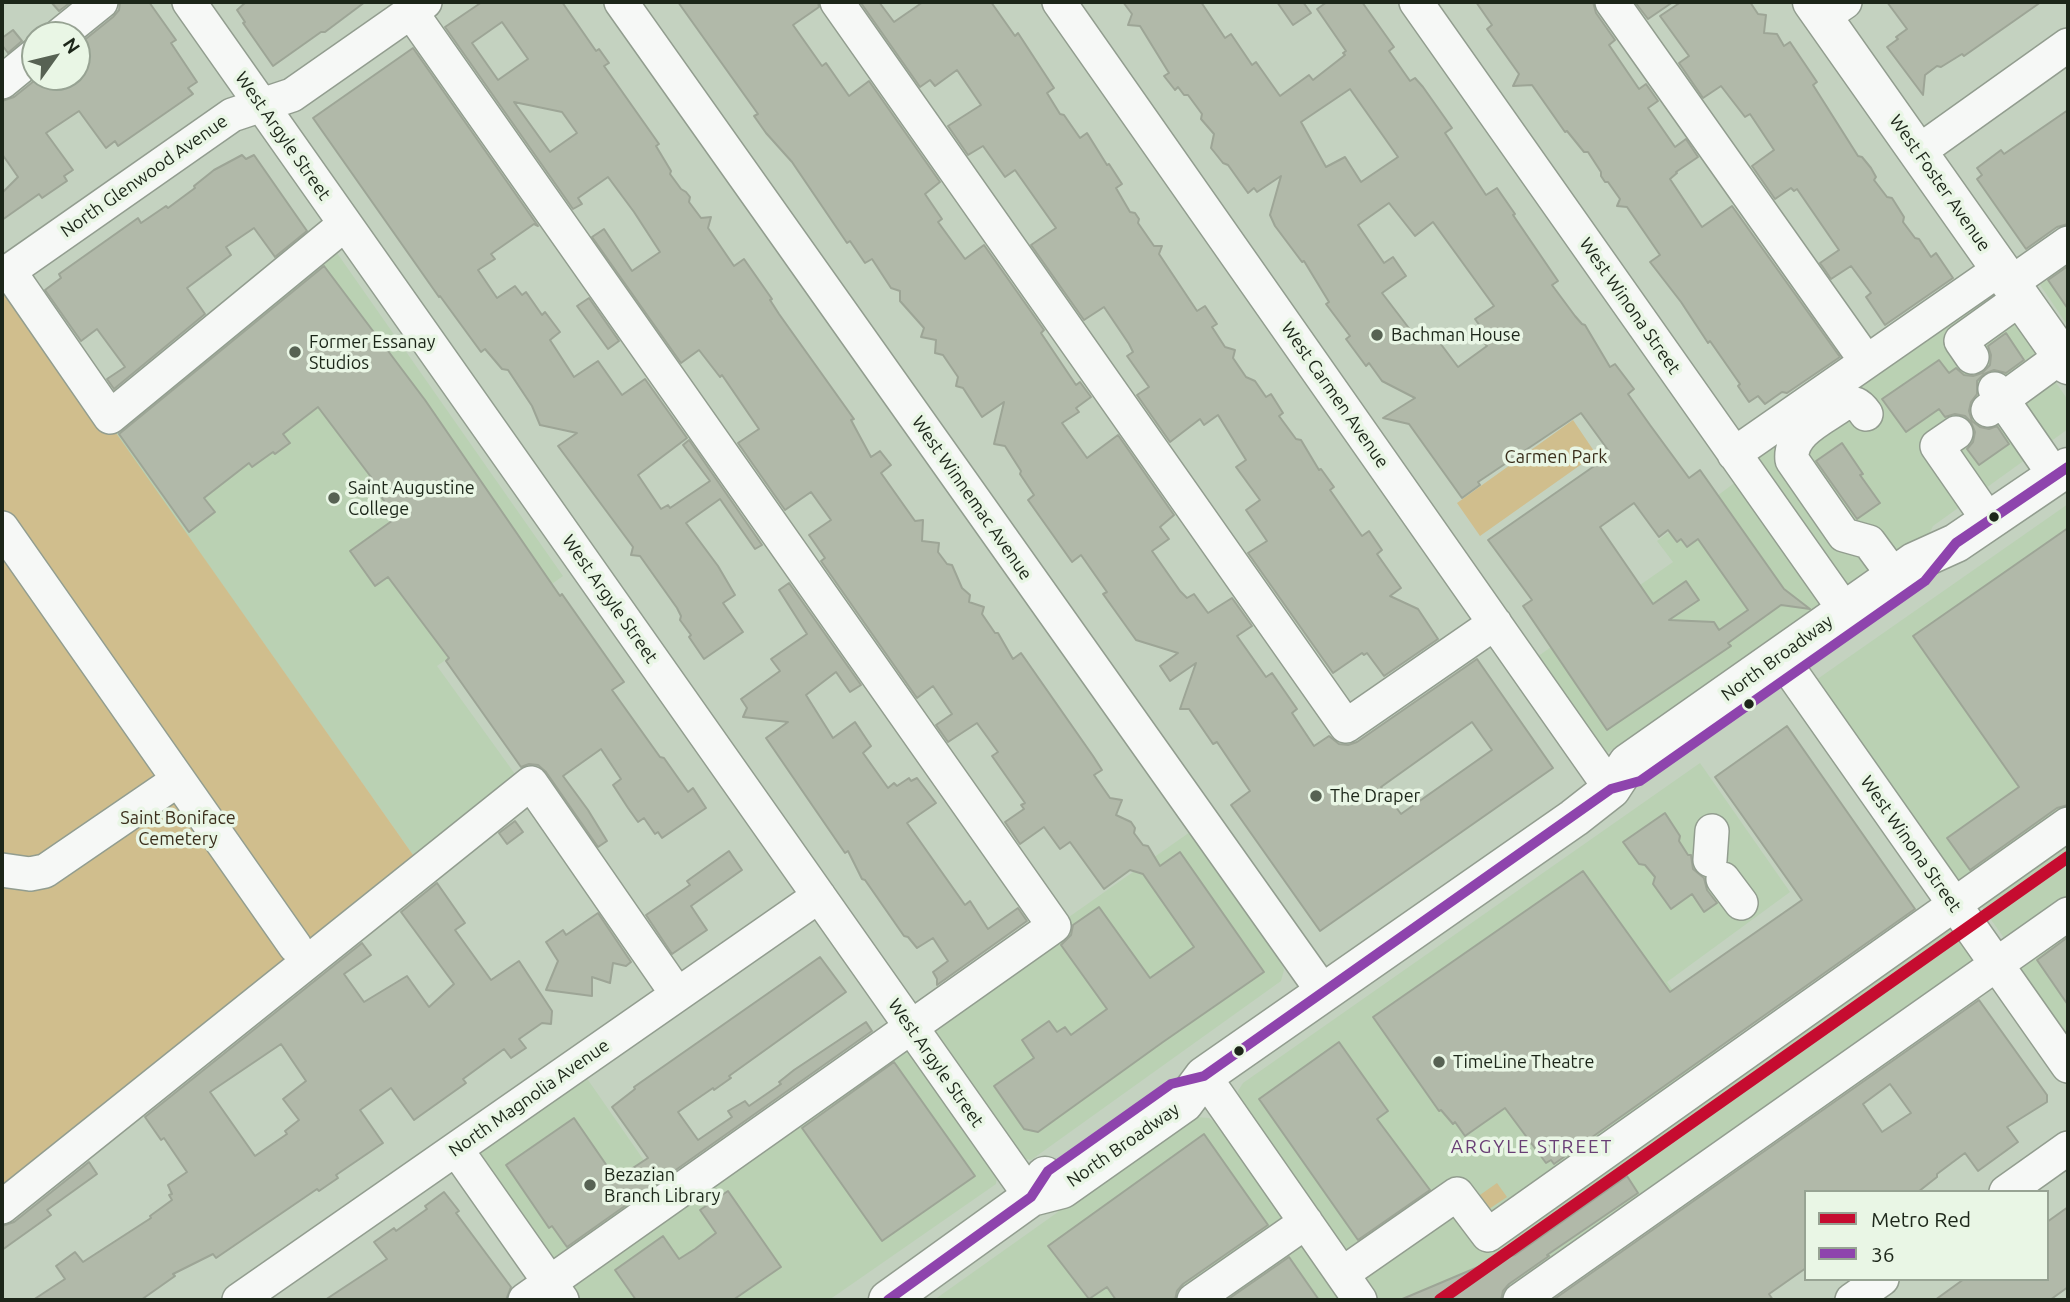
<!DOCTYPE html>
<style>
body{margin:0}
#map{position:relative;width:2070px;height:1302px;overflow:hidden;background:#c4d2c0;font-family:Ubuntu,sans-serif}
canvas{display:block}
.frame{position:absolute;inset:0;border:4px solid #1c2619;pointer-events:none}
.legend{position:absolute;left:1804px;top:1190px;width:245px;height:91px;box-sizing:border-box;background:#e9f6e5;border:2px solid #97a393;margin:0;padding:9px 12px;list-style:none;font-size:21px;color:#1c2619}
.legend li{display:flex;align-items:center;gap:14px;height:35px}
.legend b{width:35px;border:2px solid #97a393}
.north{position:absolute;left:21px;top:21px;width:70px;height:70px;box-sizing:border-box;background:#e9f6e5;border:2px solid #97a393;border-radius:50%;rotate:56deg;font-size:19px;font-weight:700;line-height:28px;text-align:center;color:#1c2619}
.north::after{content:'';display:block;margin:auto;width:24px;height:32px;background:#576253;clip-path:polygon(50% 0,100% 100%,50% 72%,0 100%)}
</style>
<div id="map">
<canvas width="2070" height="1302"></canvas>
<div class="frame"></div>
<ul class="legend">
<li><b style="height:9px;background:#c60c30"></b>Metro Red</li>
<li><b style="height:9px;background:#8e44ad"></b>36</li>
</ul>
<div class="north">N</div>
</div>
<script>
const c = document.querySelector('canvas').getContext('2d');
c.lineJoin = 'round';
function fillPath(path, color) {
  c.fillStyle = color;
  c.fill(path, 'evenodd');
}
function trace(path, color, width, dash) {
  c.strokeStyle = color;
  c.lineWidth = width;
  c.lineCap = dash ? 'butt' : 'round';
  c.setLineDash(dash || []);
  c.stroke(path);
}
function write(font, color, halo, rows, align = 'center') {
  c.font = font + ' Ubuntu,sans-serif';
  c.lineWidth = 7;
  c.setLineDash([]);
  c.textBaseline = 'middle';
  c.strokeStyle = halo;
  c.fillStyle = color;
  for (const [text, x, y, turn = 0] of rows) {
    c.save();
    c.translate(x, y);
    c.rotate((+turn || 0) * Math.PI / 180);
    c.textAlign = isNaN(turn) ? turn : align;
    if (halo) c.strokeText(text, 0, 0);
    c.fillText(text, 0, 0);
    c.restore();
  }
}
const built = new Path2D(`
 M330,243L563,576L437,666L520,781L418,862L106,420Z
 M2068,243V326L2030,270Z
 M1984,279L2068,400V429L1933,526L1924,545L1705,686L1591,764L1524,666L1673,562L1657,541L1745,475L1733,458Z
 M2068,504V1038L2024,976L2014,952L1972,893L1946,865L1816,680Z
 M1700,763L1790,892L1667,982L1727,1066L1941,914L1985,973L1520,1300H934L1058,1212L1060,1203L1196,1117L1209,1118L1215,1122L1241,1104L1238,1091L1243,1083Z
 M1190,832L1281,963L1284,970L1281,981L1031,1160L1026,1159L925,1018Z
 M901,1035L997,1174L996,1184L829,1300H522L550,1280L461,1150L579,1067L668,1195Z`);
const green = new Path2D(`
 M2,271L418,862L2,1196Z
 M1573,420L1596,454L1480,536L1457,503Z
 M1497,1183L1507,1197L1480,1215L1470,1202Z`);
const building = new Path2D(`
 M51,2H71L59,11Z
 M120,2H149L176,40L171,43L197,82L188,88L193,94L118,146L115,141L106,148L79,111L46,133L73,170L64,176L67,181L42,198L39,194L2,220V193L18,177L2,154V101L14,97L39,77H77V46L113,17L119,10Z
 M246,2H365L325,32H321L273,66L243,23L245,22L237,10Z
 M482,2H562L596,51L599,49L609,63L604,66L659,144L656,146L671,171L670,174L681,189L686,192L690,197L689,202L701,218L711,217L708,228L734,266L744,259L772,299L770,300L779,314L854,419L851,420L871,457L880,451L891,465L881,473L915,521L923,520L922,541L939,543L938,552L947,564L952,565L962,588L970,595L969,602L984,607L982,614L995,633H998L1013,659L1021,653L1093,756L1102,770L1094,775L1110,798L1122,800L1116,815L1131,822L1135,828L1134,833L1143,845L1148,846L1160,866L1180,852L1264,972L1163,1042L1038,1132L1024,1129L994,1086L1034,1058L1022,1040L1049,1021L1057,1032L1065,1027L1071,1035L1107,1009L1061,945L1071,935L1073,925L1099,907L1150,978L1194,947L1143,874L1130,870L1104,889L1070,842L1060,849L1044,827L1020,844L1005,822L1024,809L1021,805L1025,803L992,756L998,752L977,723L948,742L936,725L952,714L933,686L917,698L821,561L825,558L809,535L831,520L811,492L785,510L738,443L759,429L722,375L720,377L699,350L681,363L592,237L604,229L632,271L660,252L634,212L608,177L578,198L582,204L573,209L445,27ZM502,22L528,59L498,80L472,43ZM514,102L562,112L577,133L550,152Z
 M678,2H818L819,7L793,25L822,66L826,63L849,96L869,81L940,182L925,194L942,219L938,222L965,259L984,245L1044,330L1041,333L1076,385L1080,382L1091,397L1076,408L1079,412L1062,423L1087,458L1118,435L1174,515L1160,527L1169,539L1152,551L1180,591L1187,598L1194,594L1208,613L1232,598L1252,626L1237,636L1266,677L1272,673L1297,709L1292,713L1314,746L1329,736L1339,744L1348,745L1357,742L1477,659L1553,768L1320,931L1231,805L1250,791L1217,742L1213,744L1189,709H1180L1196,663L1170,681L1160,666L1178,653L1136,640L1103,594L1107,592L1081,555L1072,562L1028,500L1034,495L1020,474L1021,471L1005,446L994,444L1004,402L982,417L963,388L956,386L958,377L943,355L935,353L936,340L921,337L924,328L900,301V291L891,288L872,259L865,263L850,241L847,243L792,162L766,133L754,116L758,114ZM1472,722L1492,750L1401,814L1381,787Z
 M864,2H879L894,22L923,2H991L1015,36L1018,33L1054,88L1047,93L1060,114L1064,115L1080,138L1087,133L1107,165L1109,164L1122,184L1116,188L1130,212L1135,213L1139,219L1138,223L1154,246H1162L1159,254L1197,311L1205,306L1217,324L1212,327L1225,347L1235,350L1233,358L1246,377L1255,381L1266,397L1271,394L1283,413L1279,416L1296,439L1301,440L1319,470L1321,469L1334,487L1330,490L1362,536L1369,531L1382,550L1377,554L1401,588L1390,596L1418,609L1438,639L1384,676L1367,653L1364,655L1362,653L1333,673L1248,553L1267,541L1246,510L1260,500L1236,467L1246,460L1218,415L1204,425L1200,419L1170,442L1137,395L1149,387L1127,356L1133,352L1129,344L1104,307L1084,320L1031,245L1056,228L1015,170L1005,177L983,146L968,155L948,126L981,105L957,70L935,86L930,80L920,87L861,3Z
 M1123,2H1201L1225,38L1231,34L1252,65L1256,62L1280,96L1309,75L1313,80L1345,55L1343,53L1346,51L1317,9L1327,2H1362L1394,47L1389,51L1410,81L1415,78L1423,87L1452,128L1445,133L1486,195L1497,188L1515,214L1513,215L1558,281L1552,285L1575,316L1582,324L1585,325L1610,367L1615,364L1634,389L1628,394L1650,425L1689,478L1700,470L1784,589L1810,609L1781,605L1728,643L1731,646L1607,730L1523,606L1532,600L1488,540L1600,462L1597,457L1608,450L1581,413L1478,482L1480,485L1462,498L1409,424L1383,418L1415,398L1382,381L1369,363L1366,366L1346,339L1350,336L1326,304L1329,302L1304,261L1302,262L1275,226L1270,215L1281,176L1257,192L1254,188L1248,193L1228,165L1223,163L1211,148L1214,134L1201,119L1202,114L1188,95H1184L1178,87L1175,90L1164,76L1169,73L1140,26L1128,25L1132,14ZM1350,89L1398,157L1361,182L1345,157L1326,167L1301,122ZM1389,203L1415,236L1433,222L1494,306L1475,319L1487,336L1482,340L1487,346L1458,367L1431,331L1418,340L1382,293L1406,276L1393,257L1384,263L1358,225ZM1634,503L1659,537L1668,530L1677,542L1681,539L1687,547L1698,539L1748,610L1719,630L1714,622L1669,620L1699,600L1686,581L1653,604L1600,527Z
 M1277,2H1303L1311,13L1293,25Z
 M1476,2H1593L1596,13L1615,40L1609,45L1639,89L1646,84L1658,101L1648,108L1675,147L1686,139L1698,157L1676,172L1677,173L1670,179L1702,227L1732,206L1840,357L1787,393L1782,392L1765,404L1758,396L1749,402L1738,386L1740,384L1710,341L1708,343L1681,302L1650,262L1660,255L1627,207L1617,206L1620,199L1608,182H1605L1601,176V172L1588,152H1584L1567,131L1565,132L1532,85L1513,86L1519,74L1487,29L1492,25Z
 M1635,2H1673L1648,19Z
 M1681,2H1750L1758,14L1766,15L1764,33L1777,34L1784,46L1790,42L1817,82L1813,85L1858,156L1862,157L1871,168L1876,177L1874,180L1887,197L1892,198L1904,217L1903,222L1915,238L1919,239L1931,257L1936,253L1953,278L1885,325L1866,297L1871,293L1851,266L1831,279L1820,263L1839,250L1797,189L1794,191L1791,188L1775,199L1752,166L1774,150L1750,114L1745,117L1721,86L1703,98L1679,63L1689,56L1660,16Z
 M1887,2H2041L1964,56L1962,54L1941,67L1937,66L1925,75L1923,95L1887,47L1898,39L1896,37L1907,29Z
 M13,30L22,41L8,53L2,45V38Z
 M413,48L538,226L534,224L491,254L495,259L478,270L497,298L515,286L522,295L526,292L542,315L545,312L560,332L550,340L574,377L598,361L622,395L645,379L687,438L638,475L661,509L668,505L670,508L710,481L683,445L689,440L762,545L755,549L720,499L686,523L718,566L735,595L723,603L743,632L704,659L689,637L691,635L680,620L681,616L677,608L640,556L631,555L633,547L558,446L577,433L540,425L532,406L508,370L502,369L485,349L481,352L440,296L439,297L313,118Z
 M2068,110V224L2057,227L2026,249L1977,179L1982,175L1977,168L2001,150L2004,154Z
 M242,155L246,159L254,155L307,231L275,257L254,228L226,247L231,255L187,288L205,314L114,389L107,379L125,367L97,329L81,341L45,290L61,278L59,274L138,218L141,223L166,206L168,208L195,188L194,186L214,170Z
 M324,266L425,400L560,596L562,594L624,682L612,690L660,757L664,758L688,792L693,788L706,808L662,838L658,832L655,834L644,818L638,822L628,808L613,785L621,779L601,749L563,776L588,810L607,841L598,847L546,772L538,765L529,764L521,767L446,661L449,658L388,577L375,586L350,551L396,518L368,478L371,477L318,407L283,434L290,443L275,454L273,452L252,467L249,463L204,498L215,512L189,532L119,434Z
 M2068,266V309L2048,280Z
 M589,298L619,341L608,349L577,306Z
 M2006,333L2024,360L2006,373L1994,370L1984,374L1977,381V394L1971,402L1969,411L1972,421L1980,427L1989,429L1997,426L2009,444L1979,465L1967,449L1973,442L1975,432L1971,422L1965,416L1955,414L1945,417L1939,409L1906,432L1882,399L1939,360L1949,373L1956,368L1964,375L1973,376L1982,373L1990,365L1991,355L1988,346Z
 M1842,443L1863,474L1860,475L1880,503L1857,519L1816,461Z
 M2068,528V805L2057,808L1970,870L1947,838L2019,787L1913,636Z
 M789,583L861,685L850,692L836,672L806,695L833,738L855,722L871,746L863,753L888,788L894,783L897,786L909,778L911,781L917,778L936,803L907,823L965,905L970,901L988,929L1018,908L1027,921L937,985V979L933,972L948,961L933,938L917,948L908,937L904,936L865,880L862,879L848,851L845,853L766,738L788,722L743,717L747,708L741,699L780,671L771,659L807,634L779,590Z
 M1787,726L1915,909L1554,1164L1551,1160L1546,1163L1505,1108L1465,1136L1455,1122L1453,1124L1441,1110L1439,1111L1373,1017L1583,871L1670,992L1802,900L1715,777Z
 M1665,813L1680,836L1679,841L1688,855H1691L1693,869L1704,878L1707,890L1717,903L1704,912L1692,894L1671,909L1653,884L1655,877L1645,865L1639,864L1623,842Z
 M515,821L523,832L507,844L499,833Z
 M729,851L742,870L691,906L707,930L672,954L646,915L690,885L687,881Z
 M437,883L465,923L455,930L491,980L519,961L552,1011L551,1024L542,1023L519,1039L526,1048L511,1058L504,1049L463,1079L466,1083L414,1120L391,1088L360,1110L383,1143L336,1175L338,1178L319,1191L317,1189L216,1258L213,1254L173,1274L175,1276L141,1300H33L65,1279L56,1266L75,1252L83,1262L151,1218L150,1216L172,1200L169,1195L172,1194L168,1185L187,1172L164,1138L161,1140L145,1117L362,943L371,955L344,974L364,1002L407,976L429,1007L454,984L401,912ZM281,1044L306,1081L283,1099L299,1120L285,1131L287,1134L255,1156L210,1092Z
 M598,913L631,962L626,966L613,963L610,983L592,977V996L546,990L558,961L546,942L563,930L566,935Z
 M2068,937V1005L2037,960Z
 M820,957L846,992L729,1076L731,1078L714,1090L713,1088L678,1112L698,1140L732,1117L728,1111L745,1101L749,1106L781,1084L779,1082L794,1070L866,1022L872,1031L567,1247L552,1226L549,1228L506,1165L574,1118L616,1179L648,1158L612,1107L635,1089L634,1087Z
 M1979,1000L2047,1095V1102L2007,1127L2018,1142L1978,1171L1965,1153L1937,1174V1177L1918,1192H1806V1268L1769,1294L1773,1300H1553ZM1890,1084L1911,1113L1882,1132L1863,1104Z
 M1339,1042L1388,1111L1377,1119L1430,1190L1358,1240L1259,1099Z
 M894,1062L975,1176L882,1241L802,1128Z
 M1204,1134L1268,1225L1183,1284L1177,1291L1175,1300H1116L1107,1287L1089,1299L1048,1246Z
 M89,1162L97,1174L47,1210L51,1215L2,1250V1226L14,1222Z
 M1627,1176L1638,1193L1547,1255L1549,1256L1509,1284L1503,1291L1501,1300H1400L1497,1259L1515,1255Z
 M728,1191L781,1267L733,1300H636L615,1270L663,1236L679,1259L695,1249L716,1233L700,1210Z
 M444,1192L459,1211L456,1213L511,1287L506,1300H325L387,1259L374,1242L394,1228L396,1231L427,1209L425,1206Z
 M2068,1207V1287L2050,1300H1935L1964,1279H2047V1222Z
 M1289,1257L1319,1300H1227Z`);
const minor = new Path2D(`
 M189,2L1031,1197
 M621,2L1324,993
 M837,2L1346,726L1495,623
 M1059,2L1611,789
 M1416,2L1844,609
 M1612,2L1866,361
 M411,12L1054,926L525,1300
 M1823,17L1845,2
 M60,35L101,2
 M2,82L35,55
 M1918,152L2068,45
 M345,224L110,417L9,271L232,115L292,95L425,2
 M2011,283L2068,243
 M1972,357L1961,341L2021,298
 M1995,389L2055,476
 M1988,410L2062,356
 M1866,414C1859,404 1854,401 1842,405C1822,419 1789,433 1792,460L1844,535L1869,542L1894,576
 M1956,433L1937,446L1989,521
 M1734,454L2000,269
 M2,528L295,946
 M1780,656L2068,1066
 M1710,860L1712,831
 M2,870L30,874L45,871L178,780
 M1723,879L1741,903
 M1204,1076L1360,1300
 M456,1149L562,1300
 M2006,1192L2068,1148
 M2,1207L531,783L677,994
 M1342,1274L1457,1194L1488,1235L2068,824
 M239,1300L819,896
 M1194,1300L1306,1222
 M1520,1300L2068,914
 M1852,1300L1882,1279`);
const major = new Path2D(`
 M1812,2L2068,365
 M1031,1197L1062,1189L1184,1103L1204,1076L1574,818L1611,789L1628,763L1914,562L1956,543L2068,467
 M888,1300L1031,1197L1045,1176`);
const bus1 = new Path2D(`
 M888,1300L1031,1197L1048,1171L1171,1084L1204,1076L1611,789L1640,781L1925,581L1956,543L2068,467`);
const metro1 = new Path2D(`
 M1440,1300L2068,857`);
const markers = [
 [1377,335,7,"#576253"],
 [295,352,7,"#576253"],
 [334,498,7,"#576253"],
 [1994,517,6,"#1c2619"],
 [1749,704,6,"#1c2619"],
 [1316,796,7,"#576253"],
 [1239,1051,6,"#1c2619"],
 [1439,1062,7,"#576253"],
 [590,1185,7,"#576253"]
];
const streetNames = [
 ["West Argyle Street",283,136,55],
 ["North Glenwood Avenue",144,176,-35],
 ["West Foster Avenue",1940,183,55],
 ["West Winona Street",1630,306,55],
 ["West Carmen Avenue",1335,395,55],
 ["West Winnemac Avenue",972,498,55],
 ["West Argyle Street",610,599,55],
 ["North Broadway",1777,658,-36],
 ["West Winona Street",1911,844,55],
 ["West Argyle Street",936,1063,55],
 ["North Magnolia Avenue",529,1098,-35],
 ["North Broadway",1123,1145,-35]
];
const poiNames = [
 ["Bachman House",1391,335],
 ["Former Essanay",309,342],
 ["Studios",309,363],
 ["Saint Augustine",348,488],
 ["College",348,509],
 ["The Draper",1330,796],
 ["TimeLine Theatre",1453,1062],
 ["Bezazian",604,1175],
 ["Branch Library",604,1196]
];
const parkNames = [
 ["Carmen Park",1556,457],
 ["Saint Boniface",178,818],
 ["Cemetery",178,839]
];
const neighbourhoodNames = [
 ["ARGYLE STREET",1532,1147]
];
fillPath(built, '#bad1b3');
fillPath(green, '#d0be8d');
fillPath(building, '#b1b9a9');
trace(building, '#9da596', 2);
trace(minor, '#929d8f', 36);
trace(major, '#929d8f', 41);
trace(minor, '#f6f8f6', 33);
trace(major, '#f6f8f6', 38);
trace(bus1, '#8e44ad', 10);
trace(metro1, '#c60c30', 12);
for (const [x, y, r, color] of markers) {
  const dot = new Path2D();
  dot.arc(x, y, r, 0, 2 * Math.PI);
  c.fillStyle = color;
  c.fill(dot);
  trace(dot, '#e9f6e5', 2.5);
}
write('18px', '#1c2619', '#e9f6e5', streetNames);
write('18px', '#1c2619', '#e9f6e5', poiNames, 'left');
write('18px', '#3b2f1c', '#e9f6e5', parkNames);
c.letterSpacing = '2px';
write('19px', '#693e75', '#e9f6e5', neighbourhoodNames);
c.letterSpacing = '0px';
</script>
